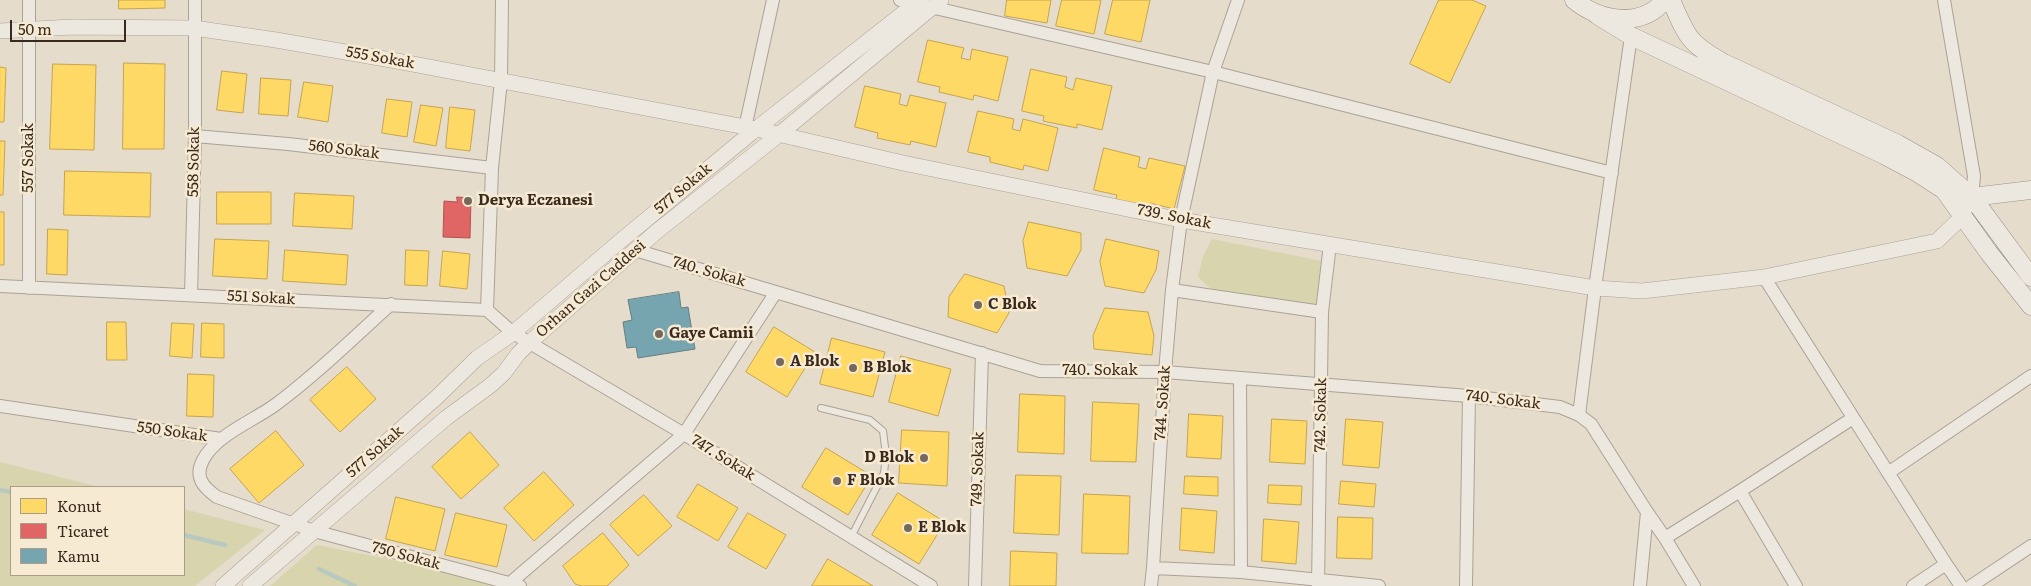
<!DOCTYPE html>
<style>
body{margin:0}
#map{position:relative;width:2031px;height:586px;overflow:hidden;background:#e6dccc;font-family:Literata,serif}
canvas{display:block}
.legend{position:absolute;left:10px;top:486px;width:175px;height:90px;box-sizing:border-box;background:#f7ead2;border:1px solid #ab9d8a;margin:0;padding:6px 9px;list-style:none;font-size:15px;color:#3a2a1d}
.legend li{display:flex;align-items:center;gap:10px;height:25px}
.legend b{width:25px;border:1px solid #ab9d8a}
.scale{position:absolute;left:10px;top:20px;width:116px;height:22px;box-sizing:border-box;border:2px solid #3a2a1d;border-top:0;padding-left:6px;font-size:15px;line-height:18px;white-space:nowrap;color:#3a2a1d;-webkit-text-stroke:4px #f7ead2;paint-order:stroke}
</style>
<div id="map">
<canvas width="2031" height="586"></canvas>
<ul class="legend">
<li><b style="height:14px;background:#ffd966"></b>Konut</li>
<li><b style="height:14px;background:#e06666"></b>Ticaret</li>
<li><b style="height:14px;background:#76a5af"></b>Kamu</li>
</ul>
<div class="scale">50 m</div>
</div>
<script>
const c = document.querySelector('canvas').getContext('2d');
c.lineJoin = 'round';
function fillPath(path, color) {
  c.fillStyle = color;
  c.fill(path, 'evenodd');
}
function trace(path, color, width, dash) {
  c.strokeStyle = color;
  c.lineWidth = width;
  c.lineCap = dash ? 'butt' : 'round';
  c.setLineDash(dash || []);
  c.stroke(path);
}
function write(font, color, halo, rows, align = 'center') {
  c.font = font + ' Literata,serif';
  c.lineWidth = 5;
  c.setLineDash([]);
  c.textBaseline = 'middle';
  c.strokeStyle = halo;
  c.fillStyle = color;
  for (const [text, x, y, turn = 0] of rows) {
    c.save();
    c.translate(x, y);
    c.rotate((+turn || 0) * Math.PI / 180);
    c.textAlign = isNaN(turn) ? turn : align;
    if (halo) c.strokeText(text, 0, 0);
    c.fillText(text, 0, 0);
    c.restore();
  }
}
const green = new Path2D(`
 M1212,239L1322,261L1327,270L1319,306L1226,298L1211,289L1198,277L1203,256Z
 M0,462L100,487H11V575H184V509L265,530L195,586H0Z
 M317,545L510,583L520,586H270Z`);
const homes = new Path2D(`
 M119,0H165V8L119,9Z
 M1007,0H1051L1047,23L1005,16Z
 M1062,0H1101L1094,34L1056,26Z
 M1113,0H1150L1141,42L1105,34Z
 M1439,0H1472L1486,6L1450,83L1410,64Z
 M928,40L964,48L961,58L970,60L972,49L1008,57L998,101L974,95L973,100L939,92L940,87L918,82Z
 M124,63L165,64L164,149H123Z
 M53,64L96,65L94,150L50,149Z
 M0,67L6,68L4,122H0Z
 M1031,69L1067,77L1065,87L1073,90L1076,78L1112,86L1102,130L1077,124V128L1043,121L1044,116L1022,111Z
 M222,71L247,74L243,113L217,110Z
 M261,78L291,80L288,116L259,114Z
 M304,82L333,86L328,122L298,117Z
 M865,86L901,94L899,104L907,106L910,95L946,103L936,147L911,141L910,145L877,138L878,133L855,127Z
 M387,99L412,102L407,137L382,133Z
 M421,105L443,108L436,146L414,142Z
 M450,107L475,110L470,151L446,148Z
 M978,111L1014,119L1012,129L1020,131L1023,119L1058,128L1048,171L1024,165L1023,170L990,162V157L968,152Z
 M0,141H5L3,195H0Z
 M1104,148L1140,157L1138,167L1146,169L1149,158L1185,166L1174,209L1150,203L1149,208L1116,200L1117,195L1094,190Z
 M65,171L151,173L150,217L64,215Z
 M217,192H271V224H217Z
 M295,193L354,196L352,229L293,226Z
 M0,212H4V265H0Z
 M1029,222L1081,233V250L1067,276L1027,268L1023,241Z
 M48,229L68,230L67,275L47,274Z
 M215,239L269,241L267,279L213,276Z
 M1106,239L1159,251L1156,270L1144,293L1105,286L1100,262Z
 M285,250L348,255L346,285L283,281Z
 M406,250L429,251L427,286L405,285Z
 M443,251L470,254L467,289L440,286Z
 M965,274L1004,286L1009,313L997,333L948,317L949,297Z
 M1105,308L1148,312L1154,336L1152,355L1094,349L1093,336Z
 M107,322H126L127,360H107Z
 M172,323L194,324L192,358L170,356Z
 M202,323L224,324V358L201,357Z
 M774,327L815,352L787,397L746,372Z
 M832,338L885,352L873,397L820,384Z
 M901,356L951,369L938,416L889,402Z
 M347,367L376,399L340,432L310,400Z
 M188,374L214,375L213,417L187,416Z
 M1020,394L1065,396L1064,454L1018,452Z
 M1093,402L1139,404L1136,462L1091,461Z
 M1189,414L1223,416L1221,459L1187,457Z
 M1272,419L1307,421L1305,464L1270,462Z
 M1346,419L1383,422L1379,468L1343,465Z
 M902,430L949,432L947,486L899,483Z
 M276,431L304,465L259,503L230,469Z
 M470,432L499,465L461,499L432,467Z
 M826,448L872,476L848,515L802,487Z
 M544,472L574,505L534,541L504,508Z
 M1016,475L1061,476L1059,535L1014,533Z
 M1185,476L1218,477V496L1184,494Z
 M1341,481L1376,484L1374,507L1339,504Z
 M698,484L738,508L718,541L677,517Z
 M1269,485L1302,486L1301,505L1268,503Z
 M898,493L945,522L919,564L872,535Z
 M1084,494L1130,496L1128,554L1082,553Z
 M644,495L672,526L638,556L610,525Z
 M396,497L445,509L435,551L386,539Z
 M1182,508L1217,511L1214,553L1180,550Z
 M456,513L507,525L497,567L445,555Z
 M748,513L786,535L766,569L728,547Z
 M1338,517L1373,518L1372,559L1337,558Z
 M1264,519L1299,522L1296,564L1262,561Z
 M603,533L629,565L607,586H582L575,584L563,566Z
 M1011,551L1057,553L1056,586H1010Z
 M828,559L873,586H812Z`);
const shops = new Path2D(`
 M457,197L471,198L470,238L443,237L444,201L457,202Z`);
const public = new Path2D(`
 M679,292L681,308L688,307L695,349L638,358L636,347L627,348L623,322L632,320L628,300Z`);
const stream = new Path2D(`
 M0,490L11,492
 M184,535L225,545
 M319,569L355,586`);
const service = new Path2D(`
 M821,408L870,420L883,431L886,455L884,473L851,537`);
const minor = new Path2D(`
 M29,0V288
 M900,0L1213,72L1612,173
 M1944,0L1974,176L1972,197L1963,216
 M745,128L773,0
 M195,136L288,144L492,168
 M635,250L1040,371L1165,372L1469,396L1560,407L1579,415L1591,424L1647,512
 M1764,277L1946,564
 M0,286L487,310L513,333L684,434L931,586
 M1172,290L1322,312
 M191,295L195,136V0
 M391,304C353,338 317,374 275,405C253,421 216,435 203,460C194,477 203,487 217,497L314,531L520,586
 M487,310L492,168L501,81L502,0
 M1240,379L1241,572
 M0,406L221,439
 M1579,415L1595,288L1631,36
 M1888,473L2031,376
 M1740,491L1853,418
 M1665,538L1694,586
 M1153,568L1241,572L1379,586
 M510,583L684,434L776,292
 M975,586L982,353
 M1151,586L1153,568L1165,372L1172,290L1181,220L1213,72L1238,0
 M1318,586L1322,312L1330,244
 M1466,586L1469,396
 M1640,586L1647,512L1665,538L1740,491L1796,586
 M1913,586L1946,564L1961,586
 M1971,586L2031,546`);
const tertiary = new Path2D(`
 M0,31L72,27L194,28L276,40L397,61L756,129L903,163L1181,220L1595,288L1642,291L1764,277L1937,241L1963,216
 M223,586L437,397L477,358L513,333L618,243L751,133L920,0
 M250,586L446,418L491,385L504,373L518,354L529,343L656,232L776,137L941,0`);
const secondary = new Path2D(`
 M1574,0C1600,21 1641,29 1665,0
 M1671,0C1687,37 1688,43 1724,63L1898,144L1937,166L1972,197L2031,277
 M1597,15L1631,36L1884,155L1916,172L1944,190L1989,253L2031,306
 M1972,197L2031,190`);
const markers = [
 [468,201,5,"#76685a"],
 [978,305,5,"#76685a"],
 [659,334,5,"#76685a"],
 [780,362,5,"#76685a"],
 [853,368,5,"#76685a"],
 [924,458,5,"#76685a"],
 [837,481,5,"#76685a"],
 [908,528,5,"#76685a"]
];
const streetNames = [
 ["555 Sokak",380,58,10],
 ["560 Sokak",344,150,7],
 ["557 Sokak",29,158,-90],
 ["558 Sokak",194,162,-89],
 ["577 Sokak",683,189,-40],
 ["739. Sokak",1174,217,11],
 ["740. Sokak",709,272,16],
 ["Orhan Gazi Caddesi",591,289,-41],
 ["551 Sokak",261,298,3],
 ["740. Sokak",1100,371],
 ["740. Sokak",1503,400,7],
 ["744. Sokak",1163,403,-86],
 ["742. Sokak",1321,415,-89],
 ["550 Sokak",172,432,8],
 ["577 Sokak",375,452,-41],
 ["747. Sokak",723,458,32],
 ["749. Sokak",978,469,-88],
 ["750 Sokak",406,556,15]
];
const poiNames = [
 ["Derya Eczanesi",478,201],
 ["C Blok",988,305],
 ["Gaye Camii",669,334],
 ["A Blok",790,362],
 ["B Blok",863,368],
 ["D Blok",914,458,"right"],
 ["F Blok",847,481],
 ["E Blok",918,528]
];
fillPath(green, '#d7d4ae');
fillPath(homes, '#ffd966');
trace(homes, '#c4a450', 1);
fillPath(shops, '#e06666');
trace(shops, '#ae5450', 1);
fillPath(public, '#76a5af');
trace(public, '#648083', 1);
trace(stream, '#b8cabe', 4.5);
trace(service, '#aba196', 8);
trace(minor, '#aba196', 14);
trace(tertiary, '#aba196', 16);
trace(secondary, '#9a9186', 19);
trace(service, '#ede8df', 6);
trace(minor, '#ede8df', 12);
trace(tertiary, '#ede8df', 15);
trace(secondary, '#ede8df', 18);
for (const [x, y, r, color] of markers) {
  const dot = new Path2D();
  dot.arc(x, y, r, 0, 2 * Math.PI);
  c.fillStyle = color;
  c.fill(dot);
  trace(dot, '#f7ead2', 2);
}
write('15px', '#3a2a1d', '#f7ead2', streetNames);
write('bold 15px', '#3a2a1d', '#f7ead2', poiNames, 'left');
</script>
